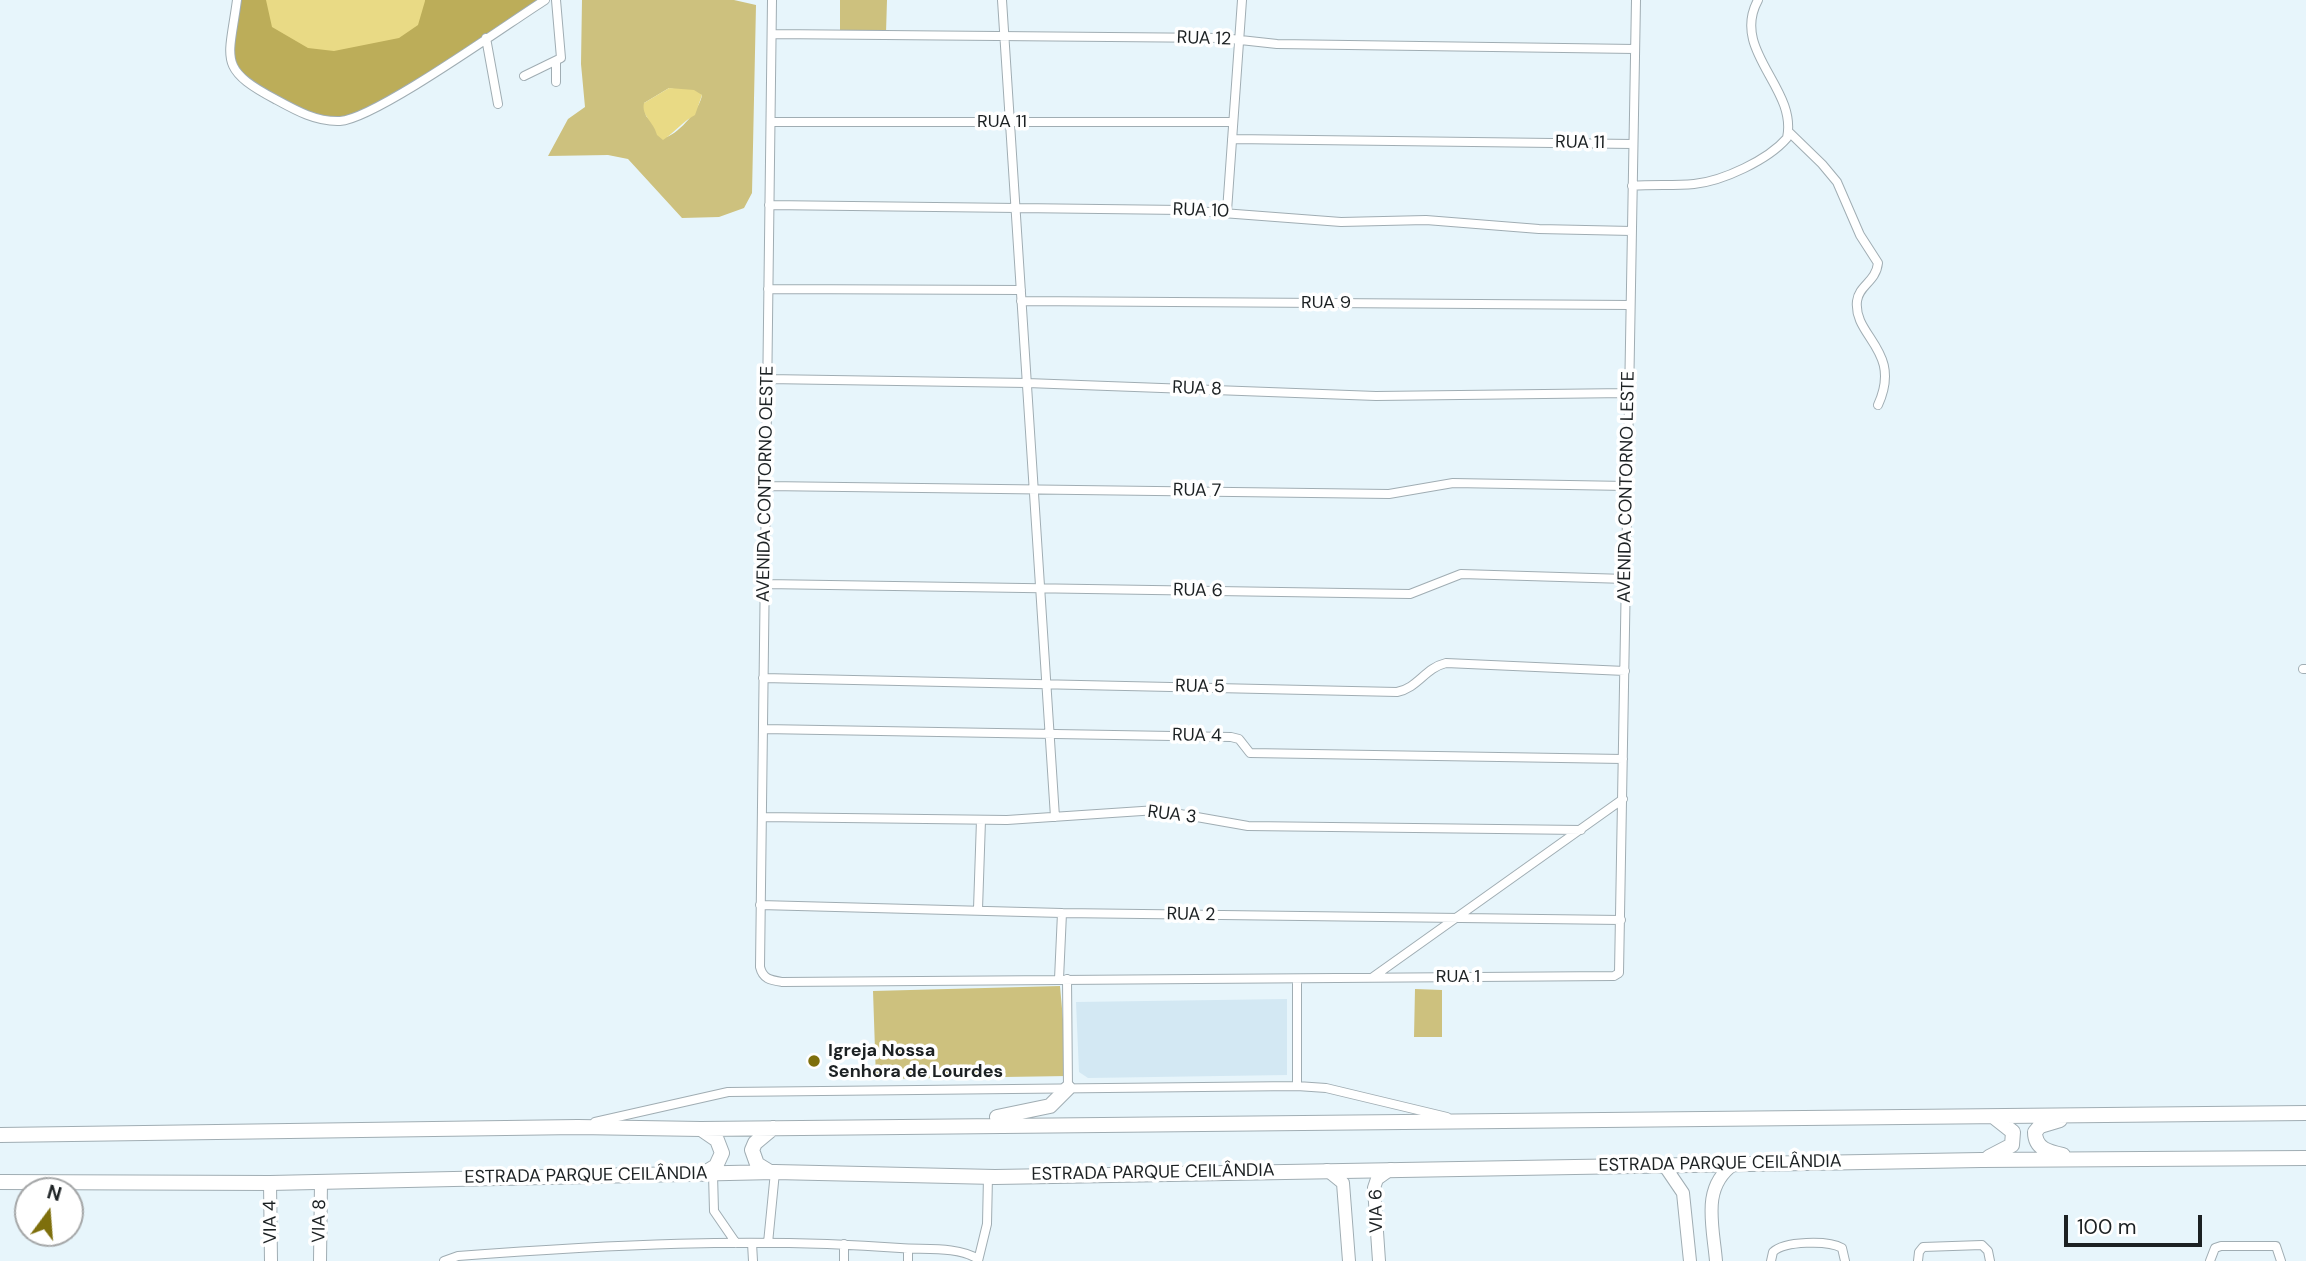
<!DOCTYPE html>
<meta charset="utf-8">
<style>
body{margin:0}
#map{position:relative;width:2306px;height:1261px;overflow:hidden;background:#e7f5fb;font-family:"DM Sans",sans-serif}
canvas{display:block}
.north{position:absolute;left:14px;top:1177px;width:70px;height:70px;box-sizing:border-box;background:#fff;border:2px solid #a4a6a7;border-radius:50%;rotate:16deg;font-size:19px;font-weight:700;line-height:28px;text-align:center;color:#1c2123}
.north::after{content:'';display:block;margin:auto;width:24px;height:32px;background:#7e6f0c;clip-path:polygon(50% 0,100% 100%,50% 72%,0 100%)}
.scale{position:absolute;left:2064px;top:1215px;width:138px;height:32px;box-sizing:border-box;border:4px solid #1c2123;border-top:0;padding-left:9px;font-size:21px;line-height:24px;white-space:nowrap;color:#1c2123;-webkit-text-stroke:5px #fff;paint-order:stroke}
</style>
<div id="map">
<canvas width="2306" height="1261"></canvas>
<div class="north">N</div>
<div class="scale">100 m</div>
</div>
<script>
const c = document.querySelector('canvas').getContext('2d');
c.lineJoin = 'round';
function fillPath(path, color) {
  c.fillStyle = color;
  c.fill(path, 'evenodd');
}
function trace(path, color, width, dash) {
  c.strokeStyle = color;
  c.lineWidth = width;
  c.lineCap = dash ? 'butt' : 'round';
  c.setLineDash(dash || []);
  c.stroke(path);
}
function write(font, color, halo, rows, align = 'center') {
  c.font = font + ' "DM Sans",sans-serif';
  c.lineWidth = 7;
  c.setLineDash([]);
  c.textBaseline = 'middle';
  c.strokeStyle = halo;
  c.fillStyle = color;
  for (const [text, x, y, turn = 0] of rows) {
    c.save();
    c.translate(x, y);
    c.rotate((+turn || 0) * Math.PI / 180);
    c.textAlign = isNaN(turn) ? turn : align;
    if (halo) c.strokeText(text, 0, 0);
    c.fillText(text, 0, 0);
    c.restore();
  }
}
const built = new Path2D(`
 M1287,999V1075L1088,1078L1079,1072L1076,1002Z`);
const green = new Path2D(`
 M582,0H734L756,5L752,193L744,208L719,217L682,218L628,159L608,155L548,156L568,119L585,107L581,64ZM669,88L702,95C700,109 680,132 667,137L646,116L644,103Z
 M840,0H887L886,33L840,32Z
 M1060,986L1068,1076L876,1079L873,991Z
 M1415,989L1442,990V1037H1414Z`);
const forest = new Path2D(`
 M237,0H545L375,109L340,121L298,112L232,67Z`);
const water = new Path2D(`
 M266,0H425V1L418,25L399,38L334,51L308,48L272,27Z
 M669,88L694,90L702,95L695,115C682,122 675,132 663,140L657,135C654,122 641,116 644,103Z`);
const street = new Path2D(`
 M237,0C229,60 217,68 275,99C295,110 316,122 340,121C375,119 507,24 545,0
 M772,0L760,967C763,979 770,980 782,982L1614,976L1619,973L1636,0
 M1002,0L1055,817
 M772,34L1222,38L1277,44L1635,49
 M486,38L498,104
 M524,76L561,58L556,0
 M556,82V62
 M771,122H1233
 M1789,132L1822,164L1837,182L1860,235L1878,263C1876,282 1859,285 1857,301C1853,337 1903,350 1878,405
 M1232,139L1633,144
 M1632,186C1653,184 1673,186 1694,184C1723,181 1768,160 1787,138C1798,88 1730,51 1758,0
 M769,205L1183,210L1341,222L1426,220L1539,229L1632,231
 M1227,211L1242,0
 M768,289L1021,290
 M1021,301L1630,305
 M767,379L1027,383L1376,396L1628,393
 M766,486L1389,494L1453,483L1627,486
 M765,584L1410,594L1461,574L1626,579
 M2303,669H2306
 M763,678L1397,692C1418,688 1425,668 1446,663L1625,671
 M763,729L1231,737L1239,739L1250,753L1623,759
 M762,817L1007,820L1157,810L1248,826L1581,830
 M760,905L1062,913L1621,920
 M978,909L981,820
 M1373,977L1623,799
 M1059,979L1062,913
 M1067,979L1068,1088
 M1297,979V1086
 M595,1122L728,1092L1297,1086L1326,1088L1447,1117
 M713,1174L714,1211L736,1243
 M752,1243L753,1261
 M768,1243L775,1172
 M844,1244V1261
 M908,1249V1261
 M444,1261L458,1256C605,1245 752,1237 900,1248C924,1250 957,1246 978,1259
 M978,1261L987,1224L988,1176
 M1771,1261L1773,1252C1784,1241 1828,1240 1842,1248L1845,1261
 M1918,1261L1919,1252L1923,1247L1982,1245L1988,1251L1990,1261
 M2210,1261L2215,1248L2221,1246H2276L2281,1261`);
const secondary = new Path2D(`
 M1664,1165L1683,1193L1690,1261
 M1327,1170L1343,1183L1349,1261
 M270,1183L271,1261
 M320,1261L321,1182
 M1379,1261L1374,1188L1377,1179L1391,1169
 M1716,1261C1713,1225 1701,1187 1734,1164`);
const highway = new Path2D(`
 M997,1117L1050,1106L1068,1088
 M2060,1120L2040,1126L2035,1132C2035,1149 2049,1152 2063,1155
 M701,1129L717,1140L722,1153L716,1166L703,1174
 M0,1135L578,1127L701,1129L2306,1113
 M1989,1157L2012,1145L2013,1132L1994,1117
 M770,1172L757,1164L752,1150L755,1143L773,1128
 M0,1182L270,1183L775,1172L995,1177L1981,1160L2306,1158`);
const markers = [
 [814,1061,7,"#7e6f0c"]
];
const streetNames = [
 ["RUA 12",1204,39,2],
 ["RUA 11",1002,122],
 ["RUA 11",1580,143,1],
 ["RUA 10",1201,211,2],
 ["RUA 9",1326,303],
 ["RUA 8",1197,389,2],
 ["AVENIDA CONTORNO OESTE",766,484,-89],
 ["AVENIDA CONTORNO LESTE",1627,487,-89],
 ["RUA 7",1197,491,1],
 ["RUA 6",1198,591,1],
 ["RUA 5",1200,687,1],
 ["RUA 4",1197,736,1],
 ["RUA 3",1172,815,7],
 ["RUA 2",1191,915,1],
 ["RUA 1",1458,977],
 ["ESTRADA PARQUE CEILÂNDIA",1720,1164,-1],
 ["ESTRADA PARQUE CEILÂNDIA",1153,1173,-1],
 ["ESTRADA PARQUE CEILÂNDIA",586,1176,-1],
 ["VIA 6",1377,1211,-91],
 ["VIA 8",320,1221,-89],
 ["VIA 4",271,1222,-91]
];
const poiNames = [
 ["Igreja Nossa",828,1051],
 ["Senhora de Lourdes",828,1072]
];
fillPath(built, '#d3e8f3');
fillPath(green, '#cdc17e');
fillPath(forest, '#bcad59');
fillPath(water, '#e9da85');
trace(street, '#a0adb3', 10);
trace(secondary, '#a0adb3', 14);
trace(highway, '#a0adb3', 16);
trace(street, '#fff', 8);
trace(secondary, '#fff', 12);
trace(highway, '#fff', 14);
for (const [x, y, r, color] of markers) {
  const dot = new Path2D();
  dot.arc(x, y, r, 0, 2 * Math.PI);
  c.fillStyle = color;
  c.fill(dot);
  trace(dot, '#fff', 2.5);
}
write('18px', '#1c2123', '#fff', streetNames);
write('bold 18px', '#1c2123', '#fff', poiNames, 'left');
</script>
